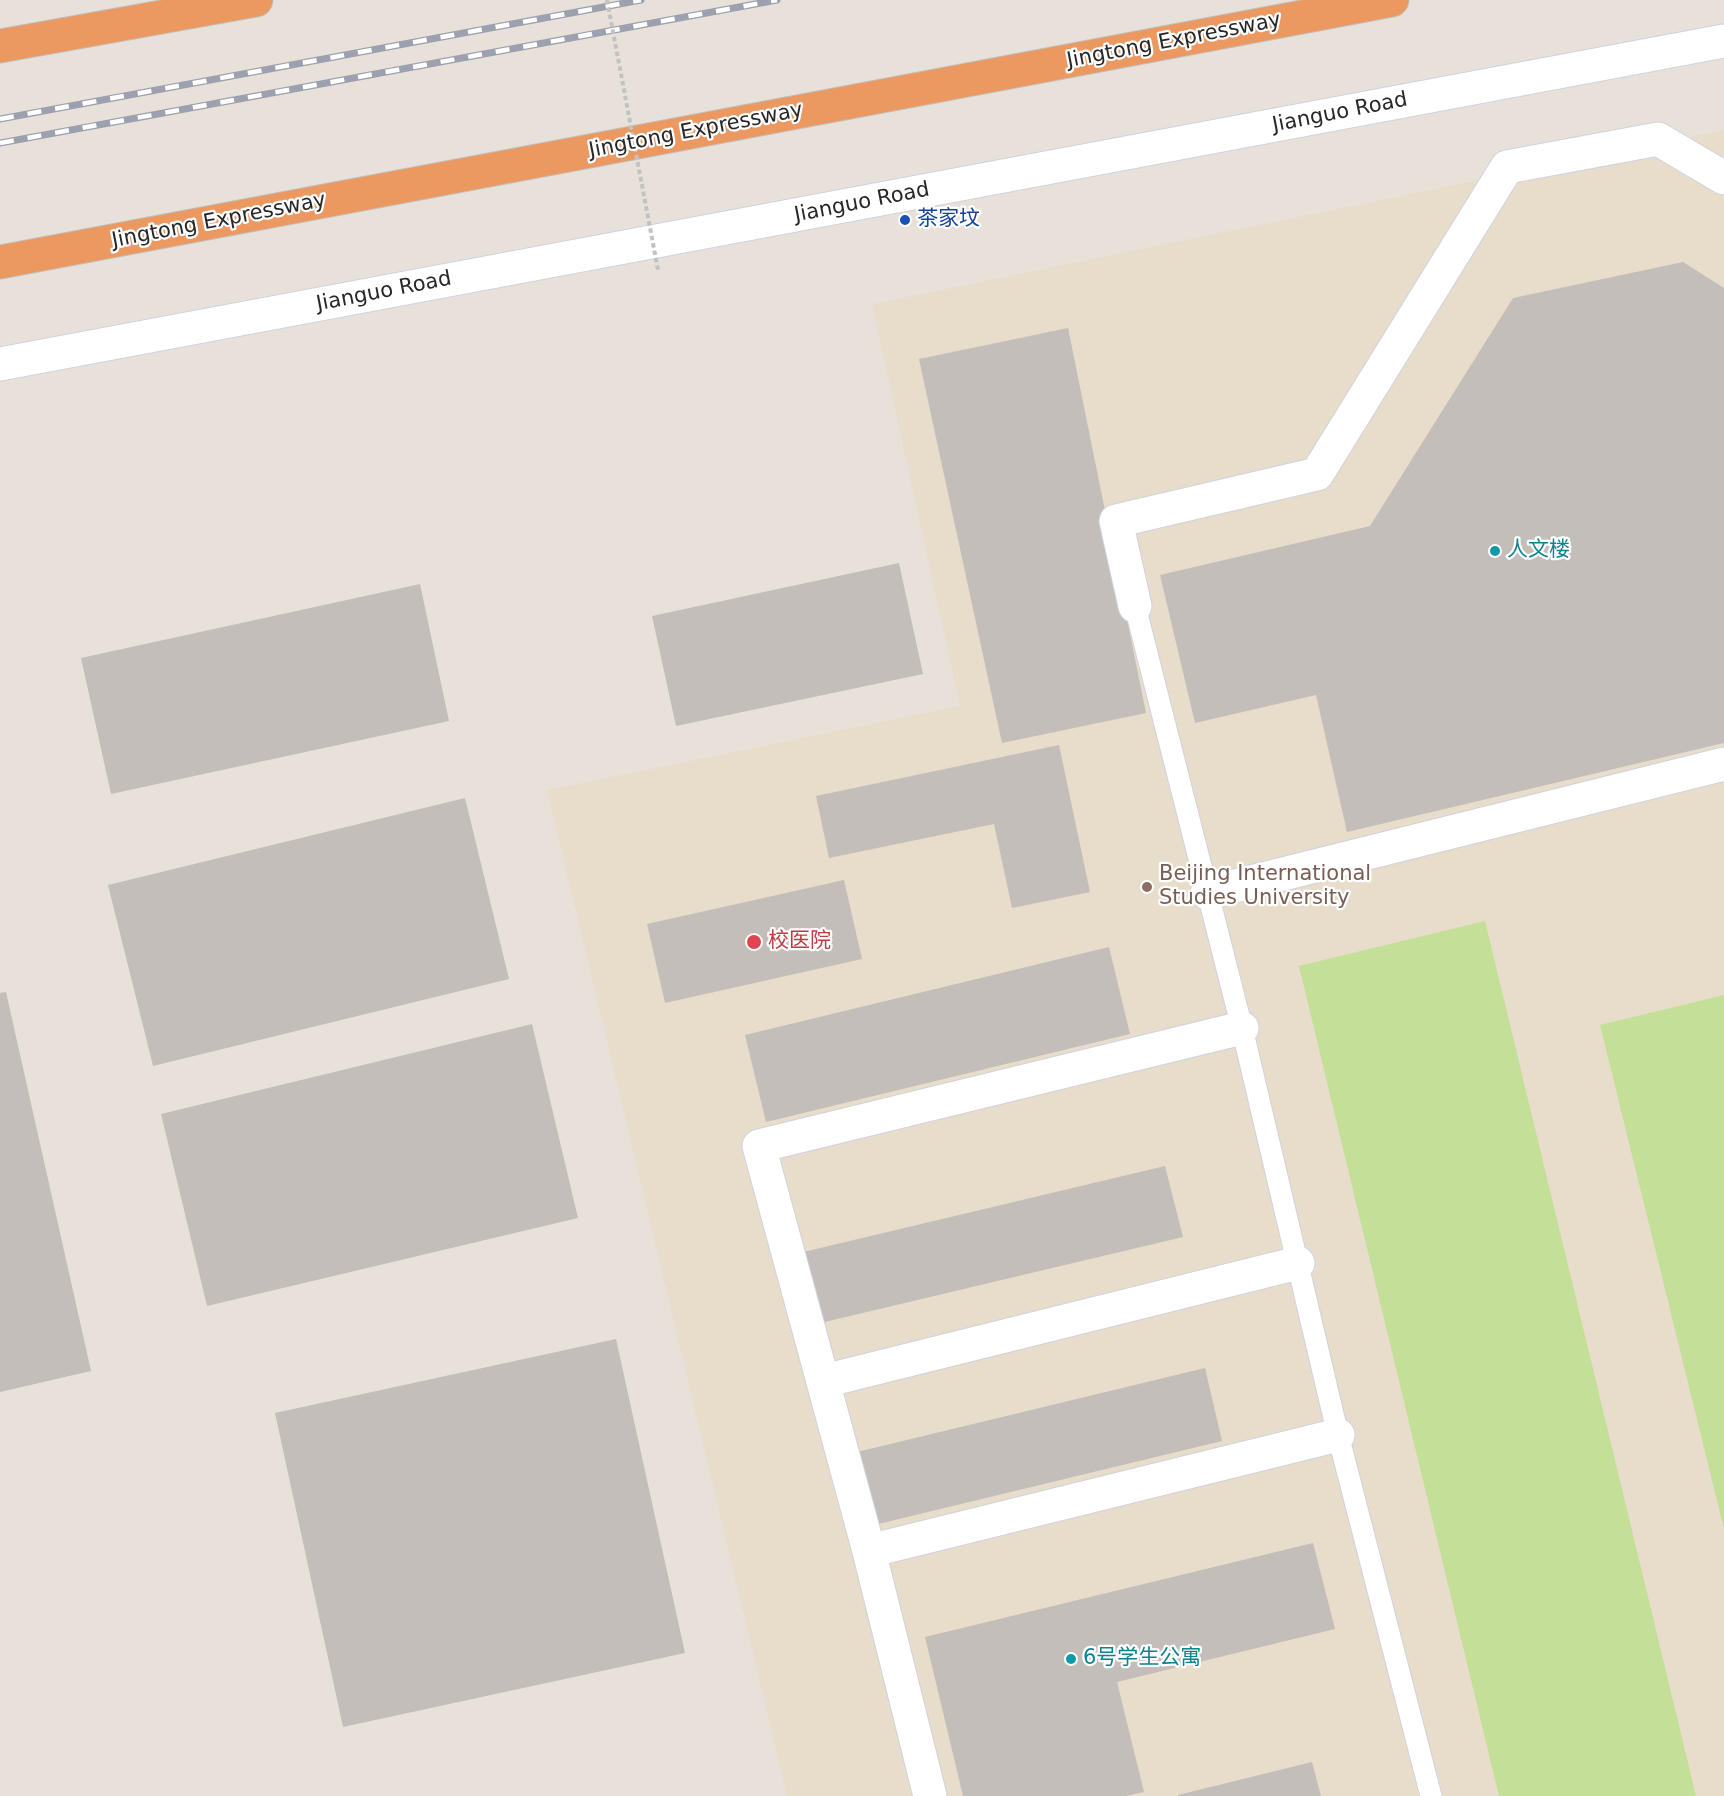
<!DOCTYPE html>
<meta charset="utf-8">
<style>
body{margin:0}
canvas{display:block;background:#e8e1d9}
</style>
<canvas width="1724" height="1796"></canvas>
<script>
const c = document.querySelector('canvas').getContext('2d');
c.lineJoin = 'round';
function fillPath(path, color) {
  c.fillStyle = color;
  c.fill(path, 'evenodd');
}
function trace(path, color, width, dash) {
  c.strokeStyle = color;
  c.lineWidth = width;
  c.lineCap = dash ? 'butt' : 'round';
  c.setLineDash(dash || []);
  c.stroke(path);
}
function write(font, color, halo, rows, align = 'center') {
  c.font = font + ' "DejaVu Sans","Noto Sans SC",sans-serif';
  c.lineWidth = 4.5;
  c.setLineDash([]);
  c.textBaseline = 'middle';
  c.strokeStyle = halo;
  c.fillStyle = color;
  for (const [text, x, y, turn = 0] of rows) {
    c.save();
    c.translate(x, y);
    c.rotate((+turn || 0) * Math.PI / 180);
    c.textAlign = isNaN(turn) ? turn : align;
    if (halo) c.strokeText(text, 0, 0);
    c.fillText(text, 0, 0);
    c.restore();
  }
}
const education = new Path2D(`
 M1724,130V1796H787L547,790L960,706L872,304Z`);
const pitch = new Path2D(`
 M1485,921L1696,1796H1499L1299,966Z
 M1724,995V1529L1600,1025Z`);
const building = new Path2D(`
 M1683,262L1724,288V743L1347,832L1316,695L1195,723L1160,575L1370,526L1513,298Z
 M1068,328L1146,713L1002,743L919,359Z
 M899,563L923,674L676,726L652,616Z
 M420,584L449,721L111,794L81,658Z
 M1059,745L1090,892L1012,908L994,824L829,858L816,796Z
 M465,798L509,979L153,1066L108,885Z
 M844,880L862,959L665,1003L647,924Z
 M1109,947L1130,1034L766,1122L745,1035Z
 M6,992L91,1371L0,1392V993Z
 M532,1024L578,1218L207,1306L161,1114Z
 M1165,1166L1183,1237L812,1325L795,1254Z
 M616,1339L685,1653L343,1727L275,1413Z
 M1205,1368L1222,1441L870,1526L853,1453Z
 M1313,1543L1335,1629L1117,1682L1144,1792L1126,1796H963L925,1637Z
 M1312,1762L1321,1796H1178V1795Z`);
const service = new Path2D(`
 M1135,606L1242,1028L1338,1435L1431,1796`);
const minor = new Path2D(`
 M1135,606L1116,521L1317,474L1507,167L1658,139L1724,178
 M1207,893L1724,764
 M824,1381L1298,1263
 M869,1551L1338,1435
 M930,1796L869,1551L759,1146L1242,1028`);
const secondary = new Path2D(`
 M0,364L1724,41`);
const motorway = new Path2D(`
 M0,46L256,0
 M0,262L1392,0`);
const rail = new Path2D(`
 M0,119L641,0
 M0,143L777,0`);
const pathBridge = new Path2D(`
 M607,0L658,270`);
const markers = [
 [905,220,6,"#1a4fb4"],
 [1495,551,6,"#0f9aa8"],
 [1147,887,6,"#8d6e63"],
 [754,942,8,"#e0444e"],
 [1071,1659,6,"#0f9aa8"]
];
const streetNames = [
 ["Jingtong Expressway",1174,41,-11],
 ["Jianguo Road",1340,113,-11],
 ["Jingtong Expressway",696,131,-11],
 ["Jianguo Road",862,203,-11],
 ["Jingtong Expressway",219,221,-11],
 ["Jianguo Road",384,292,-11]
];
const transitNames = [
 ["茶家坟",917,220]
];
const cultureNames = [
 ["人文楼",1507,551],
 ["6号学生公寓",1083,1659]
];
const educationNames = [
 ["Beijing International",1159,875],
 ["Studies University",1159,899]
];
const healthNames = [
 ["校医院",768,942]
];
fillPath(education, '#e8ddca');
fillPath(pitch, '#c3df98');
fillPath(building, '#c3beb9');
trace(service, '#cfd2de', 23);
trace(minor, '#cfd2de', 35);
trace(secondary, '#cfd2de', 35);
trace(motorway, '#c2c2c2', 35);
trace(service, '#fff', 21);
trace(minor, '#fff', 33);
trace(secondary, '#fff', 33);
trace(motorway, '#eb9861', 33);
trace(rail, '#9da0af', 7);
trace(rail, '#fff', 4.5, [14]);
trace(pathBridge, '#c2c2c2', 4, [4.5, 3]);
for (const [x, y, r, color] of markers) {
  const dot = new Path2D();
  dot.arc(x, y, r, 0, 2 * Math.PI);
  c.fillStyle = color;
  c.fill(dot);
  trace(dot, '#fff', 2);
}
write('21px', '#262626', '#fff', streetNames);
write('21px', '#164399', '#fff', transitNames, 'left');
write('21px', '#0d838f', '#fff', cultureNames, 'left');
write('21px', '#785e54', '#fff', educationNames, 'left');
write('21px', '#be3a42', '#fff', healthNames, 'left');
</script>
